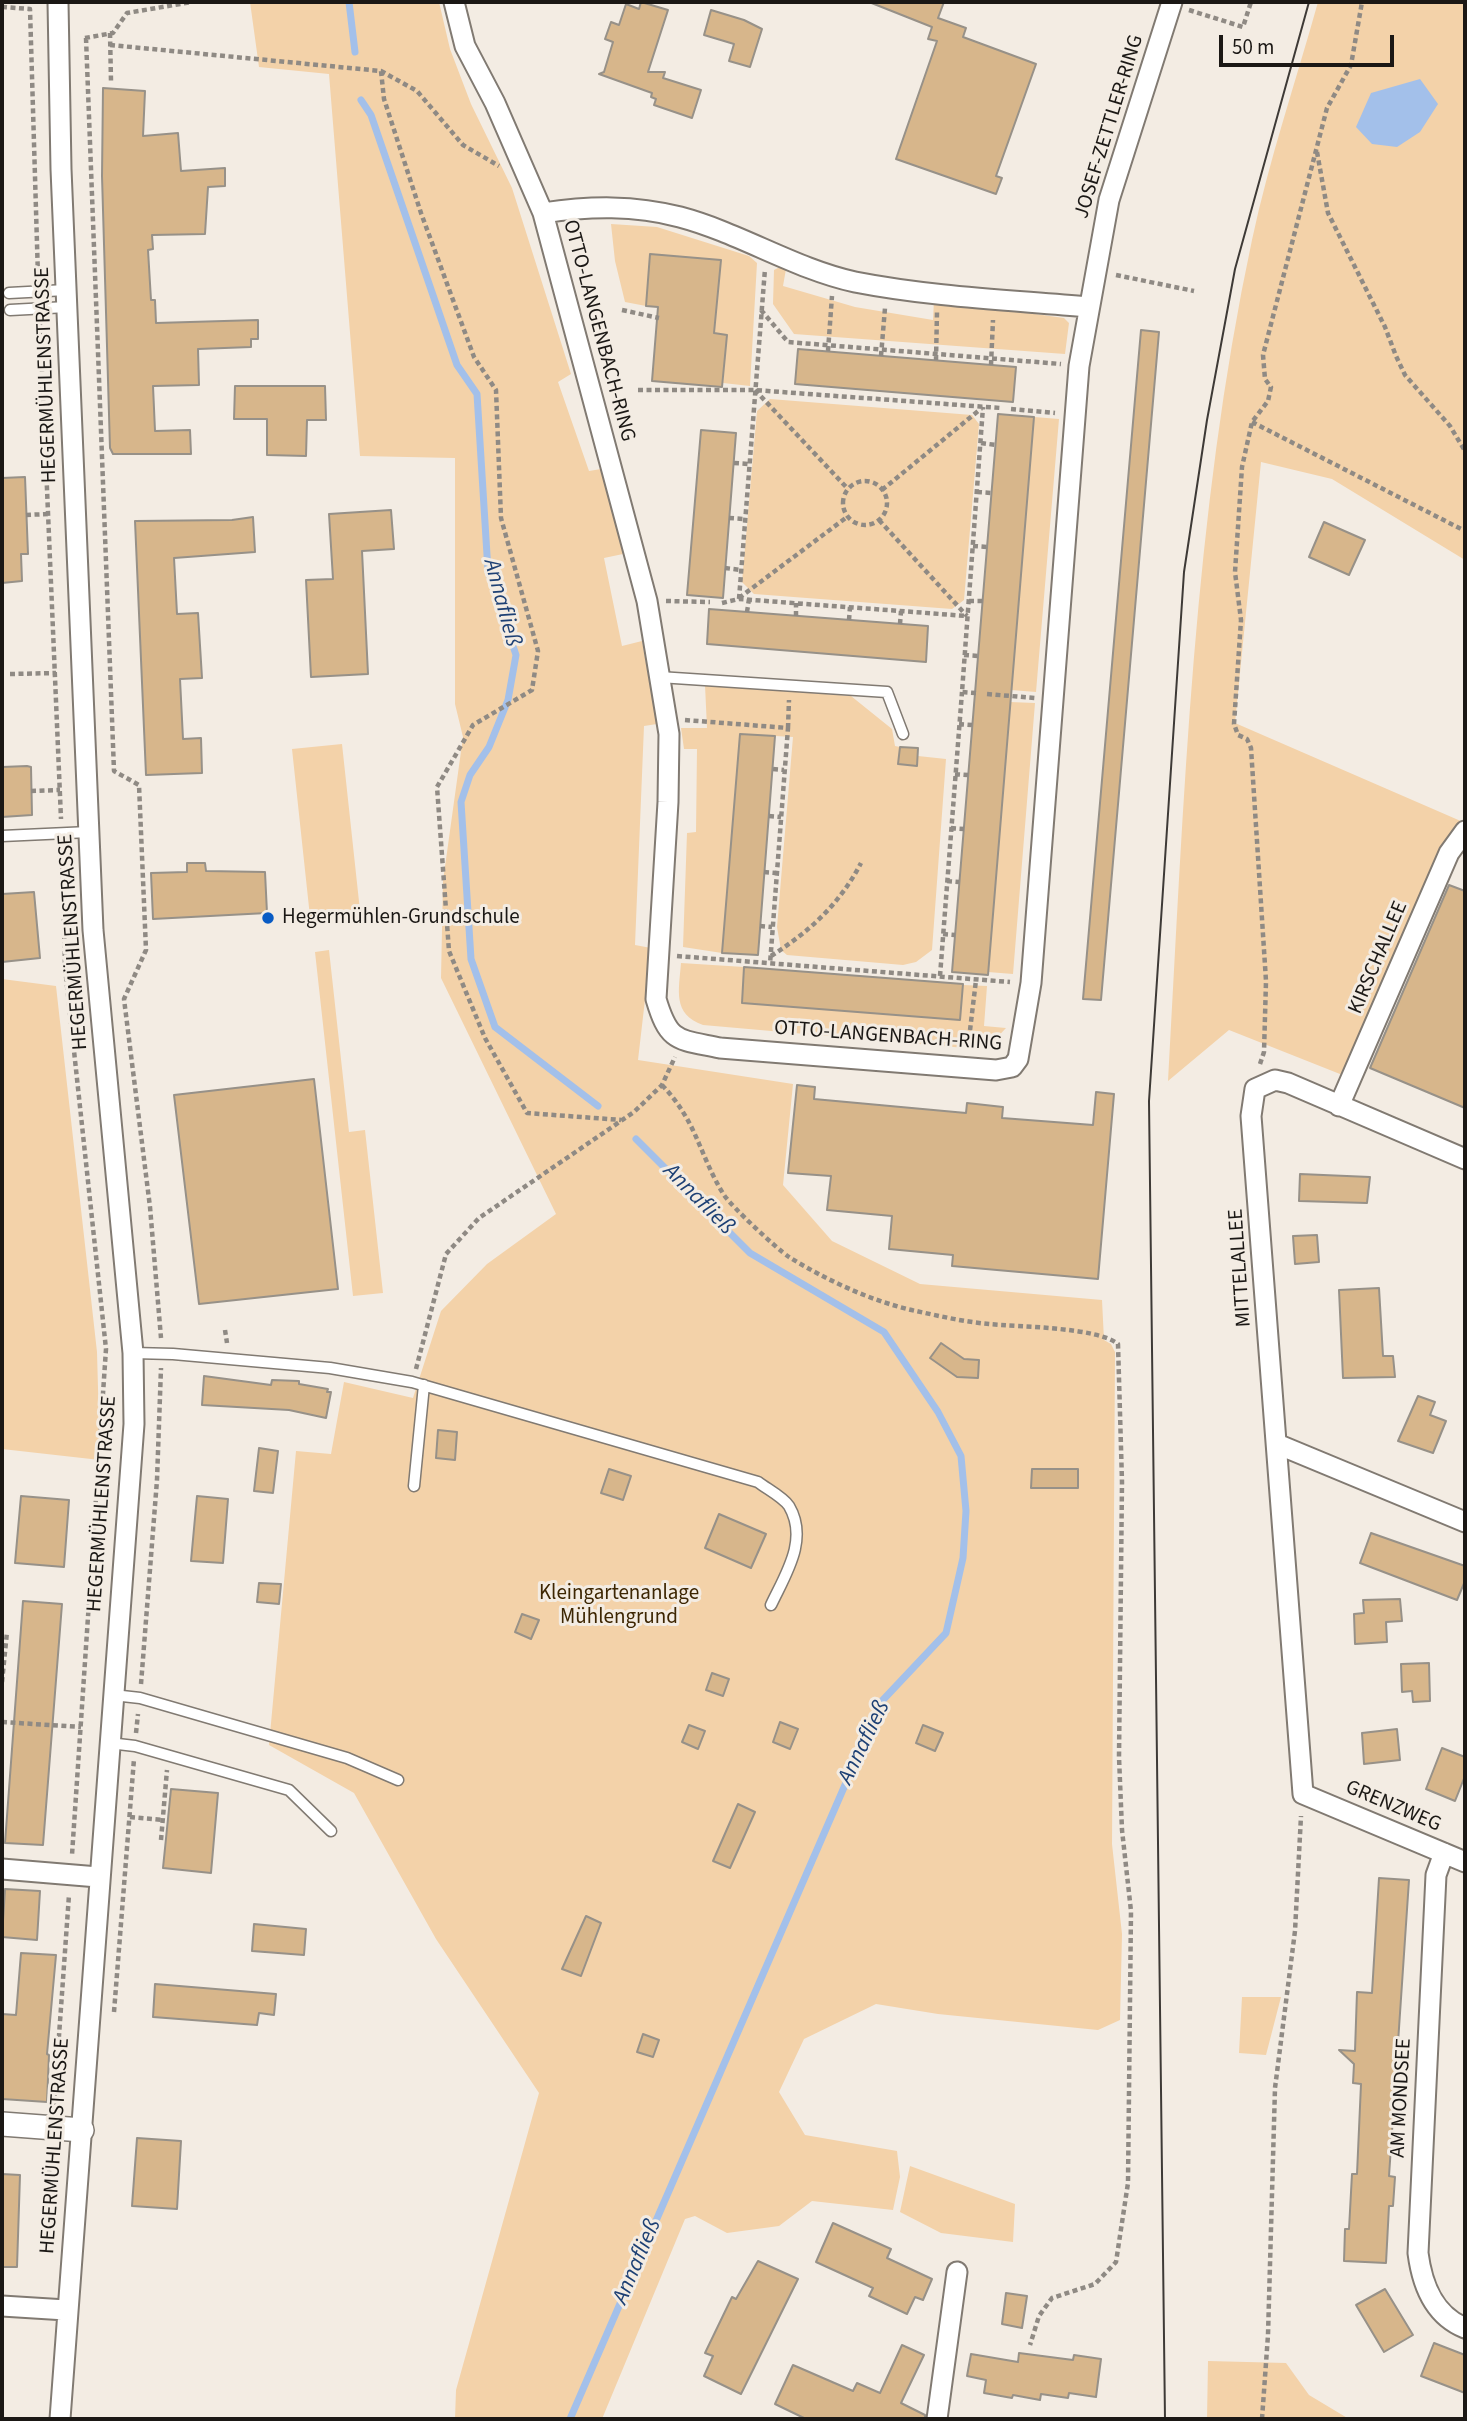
<!DOCTYPE html>
<meta charset="utf-8">
<style>
body{margin:0}
#map{position:relative;width:1467px;height:2421px;overflow:hidden;background:#f3ece3;font-family:"Source Sans 3",sans-serif}
canvas{display:block}
.frame{position:absolute;inset:0;border:4px solid #1b1815;pointer-events:none}
.scale{position:absolute;left:1219px;top:35px;width:175px;height:32px;box-sizing:border-box;border:4px solid #1b1815;border-top:0;padding-left:9px;font-size:21px;line-height:24px;white-space:nowrap;color:#1b1815;-webkit-text-stroke:5px #f3ece3;paint-order:stroke}
</style>
<div id="map">
<canvas width="1467" height="2421"></canvas>
<div class="frame"></div>
<div class="scale">50 m</div>
</div>
<script>
const c = document.querySelector('canvas').getContext('2d');
c.lineJoin = 'round';
function fillPath(path, color) {
  c.fillStyle = color;
  c.fill(path, 'evenodd');
}
function trace(path, color, width, dash) {
  c.strokeStyle = color;
  c.lineWidth = width;
  c.lineCap = dash ? 'butt' : 'round';
  c.setLineDash(dash || []);
  c.stroke(path);
}
function write(font, color, halo, rows, align = 'center') {
  c.font = font + ' "Source Sans 3",sans-serif';
  c.lineWidth = 6;
  c.setLineDash([]);
  c.textBaseline = 'middle';
  c.strokeStyle = halo;
  c.fillStyle = color;
  for (const [text, x, y, turn = 0] of rows) {
    c.save();
    c.translate(x, y);
    c.rotate((+turn || 0) * Math.PI / 180);
    c.textAlign = isNaN(turn) ? turn : align;
    if (halo) c.strokeText(text, 0, 0);
    c.fillText(text, 0, 0);
    c.restore();
  }
}
const green = new Path2D(`
 M250,2H439L450,49L471,104L512,188L571,374L558,382L589,471L601,469L623,554L604,558L622,646L642,641L657,724L644,726L635,945L651,948L638,1060L793,1084L783,1185L832,1241L920,1284L1102,1300L1104,1340L1111,1344L1115,1352L1112,1844L1122,1934L1120,2020L1098,2030L938,2014L876,2004L804,2039L779,2092L805,2135L897,2151L900,2177L893,2210L812,2201L779,2226L727,2233L695,2216L685,2219L602,2419H455L456,2390L539,2093L436,1939L354,1793L269,1745L296,1451L331,1454L344,1382L413,1398L441,1311L487,1264L556,1214L441,978L443,881L463,737L455,704V458L360,456L329,74L259,67Z
 M1318,2H1465V560L1332,479L1261,462L1235,723L1463,822L1345,1076L1229,1030L1168,1081C1184,801 1193,516 1252,240C1269,160 1296,81 1318,2Z
 M611,224L657,227L749,256L757,263L750,386L723,383L727,335L712,333L720,260L650,254L646,306L625,302L615,261Z
 M782,266L786,269L783,286L855,307L933,320L934,300L1064,318L1069,323L1065,354L794,334L773,304L774,270Z
 M770,399L972,415L979,424L964,600L952,609L754,594L742,582L757,411Z
 M1034,417L1059,419L1036,692L1011,690Z
 M705,685L851,696L892,729L895,746L900,747L898,764L916,766L918,756L946,759L932,950L916,962L903,965L787,955L781,950L777,927L793,737L740,734L722,953L683,947L687,833L696,832L697,749H684L681,728H707Z
 M1010,702L1035,703L1013,974L988,972Z
 M342,744L361,920L311,926L292,749Z
 M329,950L349,1132L365,1130L383,1293L353,1296L315,952Z
 M681,963L744,967L742,1003L960,1020L963,985L987,986L984,1026L1006,1028L991,1044L965,1048L703,1025C672,1014 679,990 681,963Z
 M2,979L56,986L97,1352L100,1460L2,1449Z
 M1242,1997H1281L1266,2055L1239,2053Z
 M910,2166L1015,2204L1013,2242L941,2233L900,2212Z
 M1208,2361L1286,2363L1309,2395L1349,2419H1207Z`);
const water = new Path2D(`
 M1420,79L1438,104L1420,132L1397,147L1372,144L1356,127L1371,93Z`);
const stream = new Path2D(`
 M349,2L355,52
 M361,100L371,115L457,365L477,394L488,571L516,655L508,700L489,747L470,775L461,802L471,959L495,1027L598,1106
 M570,2419L881,1702L946,1633L963,1558L966,1511L961,1456L938,1412L884,1332L750,1253L636,1139`);
const building = new Path2D(`
 M641,2L668,10L648,72H665L663,78L701,90L692,118L654,105L656,99L651,97L652,93L599,74L604,72L613,42L605,39L611,22L619,25L626,4L639,9Z
 M869,2H944L938,18L966,28L963,37L1036,64L996,176L1002,178L996,194L896,159L937,41L928,39L932,27Z
 M711,10L744,20L762,29L750,67L729,61L734,44L704,35Z
 M103,88L145,91L143,136L178,133L181,171L225,168V186L208,187L205,234L152,235L153,249L148,250L151,300H155L156,323L258,320V339H251V347L198,349L199,385L153,386L155,431L190,430L191,454H113L110,448L102,176Z
 M650,254L721,260L714,333L727,335L722,387L652,381L658,307L646,306Z
 M1141,330L1159,332L1101,1000L1083,999Z
 M798,349L1016,367L1013,402L795,384Z
 M235,386H325L326,420H307L306,456L267,455V419H234Z
 M998,414L1034,417L988,975L952,972Z
 M701,430L736,433L723,598L687,595Z
 M25,477L28,554H21L22,581L2,583V478Z
 M391,510L394,549L362,551L368,674L311,677L306,580L333,579L329,514Z
 M253,517L255,552L174,558L177,614L198,613L202,678L180,679L183,739L201,738L202,773L146,775L135,521L232,520Z
 M1324,522L1365,540L1349,575L1309,557Z
 M709,609L928,626L926,662L707,644Z
 M740,734L775,736L758,955L722,953Z
 M900,747L918,748L917,766L898,764Z
 M27,766L31,767L32,815L2,817V767Z
 M187,863H205L206,871L265,872L267,913L153,919L151,873L187,872Z
 M1449,885L1465,891V1108L1370,1068Z
 M34,892L40,958L2,962V894Z
 M744,967L963,984L960,1020L742,1003Z
 M314,1079L338,1289L199,1304L174,1095Z
 M797,1085L815,1087L814,1099L966,1113L967,1103L1003,1107L1002,1118L1093,1125L1096,1092L1114,1094L1098,1279L952,1266L953,1255L889,1249L892,1216L827,1210L831,1176L788,1173Z
 M1300,1174L1370,1177L1367,1203L1299,1201Z
 M1317,1235L1319,1262L1295,1264L1293,1236Z
 M1379,1288L1383,1356H1393L1395,1377L1343,1378L1339,1290Z
 M941,1343L964,1359L979,1360L978,1378L957,1377L930,1358Z
 M204,1376L271,1385L272,1380L299,1381V1384L328,1389L327,1392H331L326,1418L289,1410L202,1405Z
 M1418,1396L1435,1402L1430,1415L1446,1421L1433,1453L1398,1441Z
 M438,1430L457,1432L455,1460L436,1458Z
 M259,1448L278,1451L273,1493L254,1491Z
 M609,1469L631,1476L623,1500L601,1493Z
 M1032,1469H1078V1488H1031Z
 M21,1496L69,1500L64,1567L15,1563Z
 M197,1496L228,1499L223,1563L191,1561Z
 M719,1514L766,1534L751,1568L705,1548Z
 M1371,1533L1465,1566V1581L1457,1600L1360,1563Z
 M259,1583L281,1584L279,1604L257,1602Z
 M1400,1599L1402,1621L1386,1622L1387,1642L1355,1644L1354,1614L1364,1613L1363,1600Z
 M23,1601L62,1604L43,1845L5,1843Z
 M522,1614L539,1620L531,1639L515,1632Z
 M1429,1663L1430,1701L1413,1702L1412,1691L1402,1692L1401,1664Z
 M712,1673L729,1679L723,1696L706,1690Z
 M780,1722L798,1729L790,1749L773,1742Z
 M689,1725L705,1731L698,1749L682,1742Z
 M923,1725L943,1733L935,1751L916,1743Z
 M1397,1729L1400,1760L1364,1764L1362,1733Z
 M1442,1748L1465,1757V1776L1455,1801L1426,1789Z
 M171,1789L218,1793L211,1873L163,1868Z
 M738,1804L755,1812L730,1868L713,1861Z
 M1379,1878L1409,1880L1389,2176L1395,2177L1393,2206H1389L1386,2263L1344,2261L1345,2229H1349L1352,2174H1357L1361,2084L1353,2083L1354,2064L1339,2050L1355,2051L1357,1992L1372,1993Z
 M5,1889L40,1891L37,1940L2,1937Z
 M586,1916L601,1923L581,1976L562,1969Z
 M254,1924L306,1929L304,1955L252,1951Z
 M21,1953L56,1955L47,2054L49,2055L47,2102L2,2099V2014L16,2015Z
 M155,1984L276,1994L274,2015L259,2013L257,2025L153,2017Z
 M643,2034L659,2040L653,2057L637,2052Z
 M137,2138L181,2141L177,2209L132,2206Z
 M2,2174L20,2175L17,2267H2Z
 M833,2223L891,2249L887,2258L932,2279L923,2300L915,2297L907,2314L869,2296L873,2288L816,2262Z
 M758,2261L798,2279L741,2394L704,2376L713,2356L705,2353L732,2297L736,2299Z
 M1385,2289L1413,2335L1384,2352L1356,2305Z
 M1006,2293L1027,2296L1022,2328L1002,2324Z
 M1434,2343L1465,2355V2393L1421,2376Z
 M902,2345L924,2355L901,2403L925,2415V2419H806L775,2404L793,2365L853,2391L857,2383L880,2393Z
 M1019,2353L1073,2360L1074,2355L1101,2359L1096,2397L1069,2393L1068,2398L1041,2394L1040,2400L1013,2395L1012,2398L984,2393L986,2380L967,2376L971,2354L1018,2362Z`);
const path = new Path2D(`
 M2,7L30,9L38,277
 M1189,10L1243,27L1251,2
 M110,33L111,81
 M85,38L113,33L127,13L192,2
 M86,38L114,771L139,785L146,950L124,999L150,1207L161,1338
 M110,45L381,71L417,91L463,145L499,166
 M381,71L384,99L421,213L474,357L496,390L501,518L538,651L532,690L473,725L437,787L449,951L485,1038L527,1113L621,1120
 M1317,152L1328,213L1385,327L1396,356L1405,375L1450,426L1465,451
 M1116,275L1194,291
 M622,310L659,318
 M761,310L788,342L1061,364
 M40,324L61,819
 M828,351L832,296
 M881,356L885,308
 M936,360L937,312
 M991,365L993,320
 M638,390H754L1001,408
 M755,390L848,489
 M1011,409L1055,413
 M1252,422L1465,531
 M981,443L996,445
 M734,463L749,464
 M843 503a22 22 0 1 1 44 0a22 22 0 1 1-44 0Z
 M882,490L983,407
 M977,492L992,493
 M26,515L48,514
 M729,518L744,519
 M879,520L967,616
 M973,546L987,547
 M725,568L741,570
 M739,598L847,517
 M739,599L765,269
 M666,601L710,602
 M969,601H983
 M722,603L739,599L967,616
 M747,612L749,599
 M796,616V603
 M849,620L850,607
 M900,624L901,611
 M964,655L978,656
 M10,674L56,673
 M976,693L962,692L983,407
 M987,694L1035,698
 M685,720L788,728L770,964
 M959,724L972,725
 M788,728L789,700
 M773,769L784,770
 M955,774L968,775
 M31,791L60,790
 M769,816L781,817
 M951,828L964,829
 M62,849L65,967L106,1349L72,1855
 M764,872L776,873
 M947,881L959,882
 M760,926L772,927
 M943,934L955,935
 M677,956L1010,982
 M771,956C810,931 839,905 861,863
 M940,976L962,692
 M968,1047L976,980
 M1260,1064L1264,1052L1266,981L1251,748L1247,739L1238,735L1234,724L1241,620L1235,572L1242,467L1252,422L1268,401L1271,387L1265,379L1263,355L1327,108L1351,65L1362,2
 M662,1085C698,1123 699,1155 724,1195C732,1207 777,1249 789,1257C826,1280 873,1302 916,1311C939,1316 965,1322 989,1324C1019,1327 1097,1327 1118,1344L1122,1482L1119,1757L1122,1830L1131,1911L1128,2183L1116,2262L1095,2284L1052,2298L1039,2316L1030,2345
 M225,1330L227,1343
 M416,1369L446,1254L479,1218L634,1112L662,1085L675,1057
 M2,1682L7,1632
 M141,1684L157,1480L161,1368
 M2,1722L81,1727
 M136,1733L138,1714
 M130,1817L163,1820
 M161,1840L167,1770
 M114,2012L134,1759
 M54,2106L69,1895
 M51,2150L49,2174L59,2182
 M1262,2419L1268,2335L1275,2088L1295,1931L1301,1816`);
const service = new Path2D(`
 M9,293L66,290
 M10,310L67,307
 M659,677L887,692L903,734
 M2,836L89,832
 M133,1353L173,1354L330,1368L412,1382L758,1482C767,1489 783,1497 789,1506C809,1540 785,1575 771,1605
 M414,1486L424,1385
 M113,1695L140,1698L347,1758L398,1780
 M109,1743L135,1746L289,1790L331,1831`);
const minor = new Path2D(`
 M58,2L61,169L93,930L133,1353L134,1424L60,2419
 M454,2L465,46L495,103L543,213L647,601L669,734L668,802L656,999C669,1043 677,1039 720,1048L996,1070L1012,1067L1018,1059L1031,983L1079,366L1109,200L1172,2
 M543,213C590,206 634,205 680,217C740,233 795,269 855,282C932,297 1010,300 1088,307
 M1339,1106L1449,853L1465,831
 M1465,1159L1288,1083L1275,1080L1255,1089L1251,1116L1303,1794L1465,1862
 M1277,1444L1465,1522
 M1444,1853L1436,1875L1418,2253C1422,2284 1433,2315 1465,2328
 M2,1869L98,1877
 M2,2306L66,2310
 M937,2419L957,2272`);
const tertiary = new Path2D(`
 M2,2124L82,2130`);
const tram = new Path2D(`
 M1165,2419L1149,1101L1184,572L1207,420L1235,269L1309,2`);
const markers = [
 [268,918,7,"#085bc4"]
];
const streetNames = [
 ["JOSEF-ZETTLER-RING",1110,127,-73],
 ["OTTO-LANGENBACH-RING",598,331,75],
 ["HEGERMÜHLENSTRASSE",47,375,-92],
 ["HEGERMÜHLENSTRASSE",74,942,-94],
 ["KIRSCHALLEE",1379,958,-67],
 ["OTTO-LANGENBACH-RING",888,1037,4],
 ["MITTELALLEE",1241,1268,-94],
 ["HEGERMÜHLENSTRASSE",103,1504,-86],
 ["GRENZWEG",1393,1807,23],
 ["AM MONDSEE",1402,2098,-87],
 ["HEGERMÜHLENSTRASSE",56,2146,-86]
];
const poiNames = [
 ["Hegermühlen-Grundschule",282,918]
];
const parkNames = [
 ["Kleingartenanlage",619,1594],
 ["Mühlengrund",619,1618]
];
const waterNames = [
 ["Annafließ",501,603,75],
 ["Annafließ",698,1200,45],
 ["Annafließ",865,1743,-64],
 ["Annafließ",638,2262,-67]
];
fillPath(green, '#f3d2a9');
fillPath(water, '#a3c0ea');
trace(stream, '#a3c0ea', 7);
fillPath(building, '#d7b68b');
trace(building, '#979188', 2);
trace(service, '#817a72', 13);
trace(minor, '#817a72', 23);
trace(tertiary, '#817a72', 26);
trace(path, '#8f8a84', 4.5, [5, 3.5]);
trace(service, '#fff', 10);
trace(minor, '#fff', 19);
trace(tertiary, '#fff', 23);
trace(tram, '#3e3a36', 2);
for (const [x, y, r, color] of markers) {
  const dot = new Path2D();
  dot.arc(x, y, r, 0, 2 * Math.PI);
  c.fillStyle = color;
  c.fill(dot);
  trace(dot, '#f3ece3', 2.5);
}
write('21px', '#1b1815', '#f3ece3', streetNames);
write('21px', '#1b1815', '#f3ece3', poiNames, 'left');
write('21px', '#3d2602', '#f3ece3', parkNames);
write('italic 23px', '#1d4074', '#f3ece3', waterNames);
</script>
